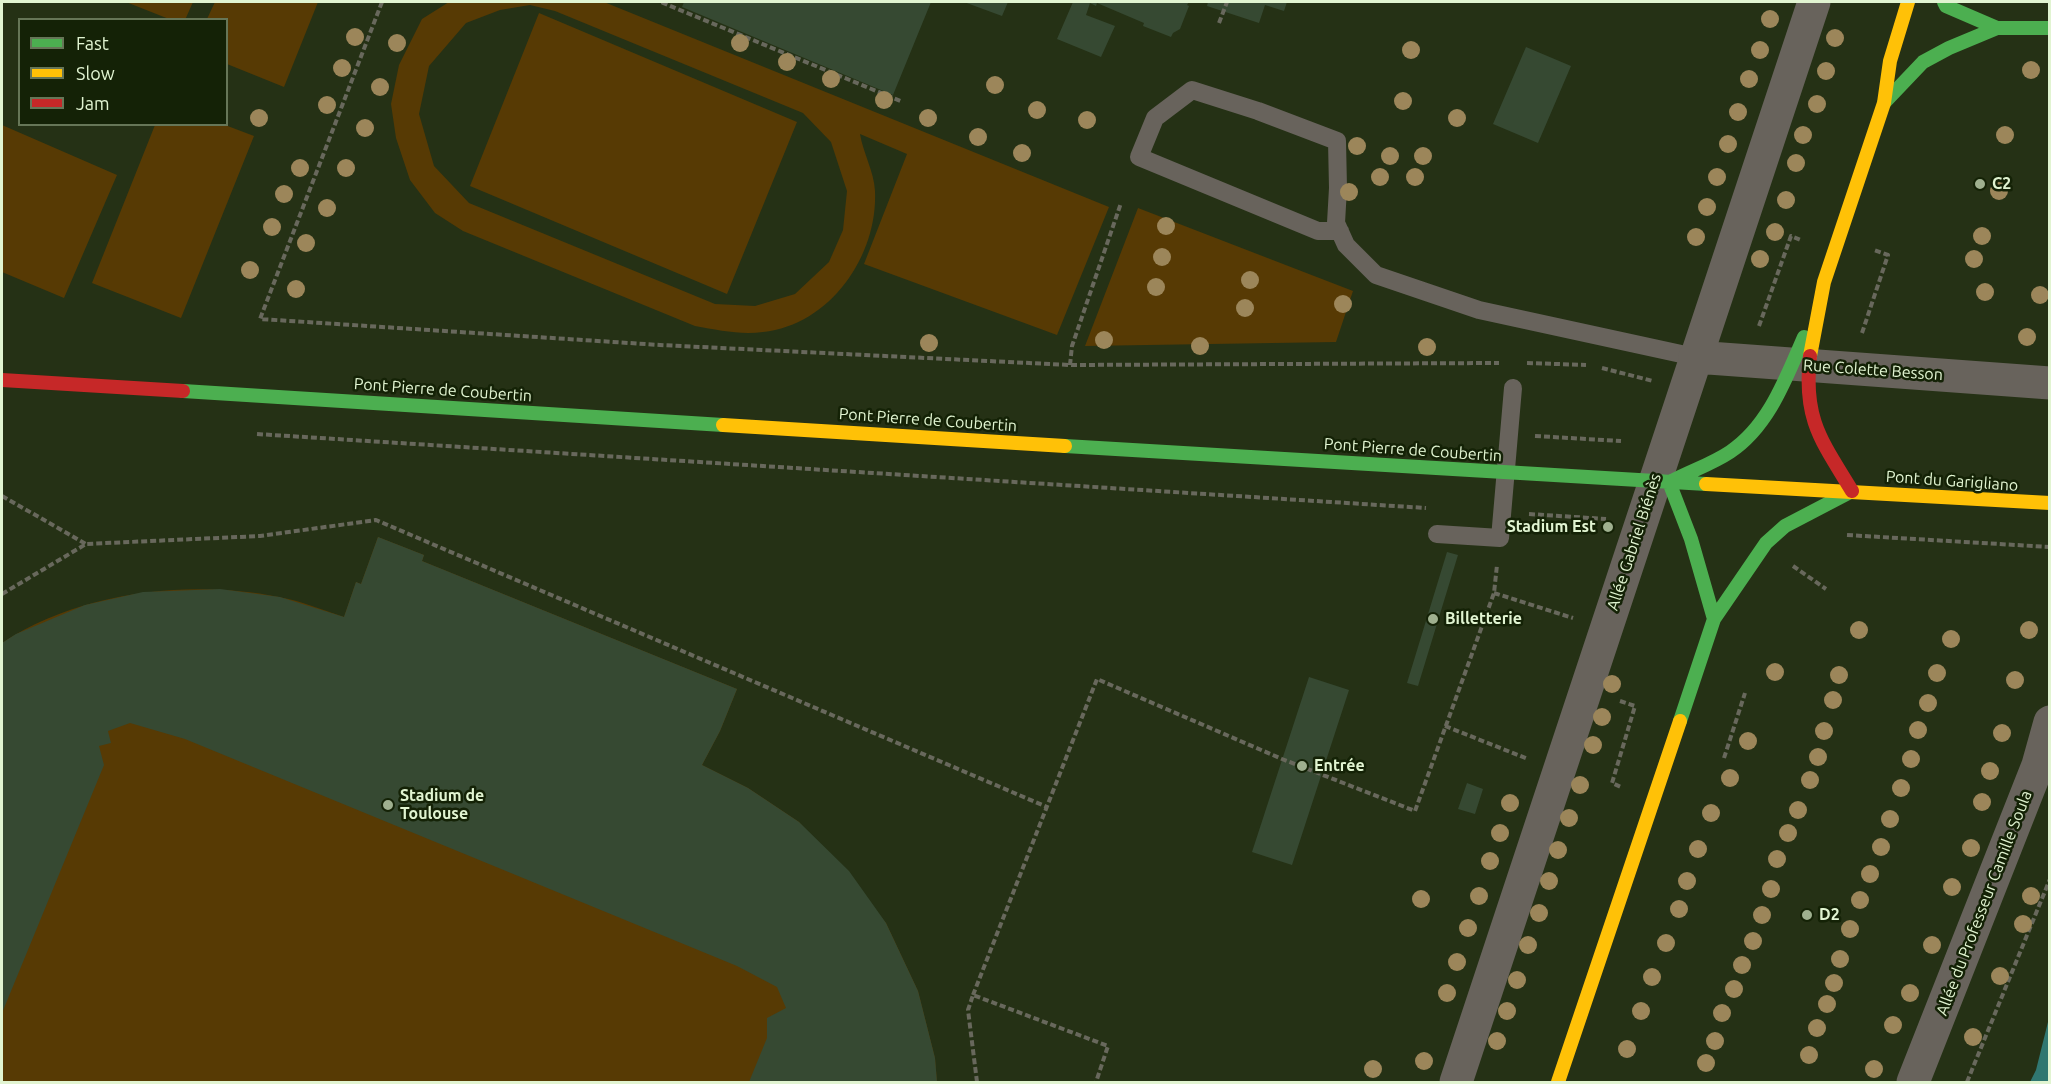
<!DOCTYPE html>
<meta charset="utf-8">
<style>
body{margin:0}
#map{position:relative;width:2051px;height:1084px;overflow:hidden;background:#253115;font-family:Ubuntu,sans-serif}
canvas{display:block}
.frame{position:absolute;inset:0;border:3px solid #e1f4d1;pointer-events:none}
.legend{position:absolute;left:18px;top:18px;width:210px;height:108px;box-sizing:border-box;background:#142206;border:2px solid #667657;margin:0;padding:8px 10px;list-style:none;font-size:18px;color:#e1f4d1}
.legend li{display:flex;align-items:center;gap:12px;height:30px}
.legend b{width:30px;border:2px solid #667657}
</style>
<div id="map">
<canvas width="2051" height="1084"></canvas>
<div class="frame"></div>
<ul class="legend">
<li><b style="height:8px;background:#4caf50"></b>Fast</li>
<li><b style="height:8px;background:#ffc107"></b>Slow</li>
<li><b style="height:8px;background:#c62828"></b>Jam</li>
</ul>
</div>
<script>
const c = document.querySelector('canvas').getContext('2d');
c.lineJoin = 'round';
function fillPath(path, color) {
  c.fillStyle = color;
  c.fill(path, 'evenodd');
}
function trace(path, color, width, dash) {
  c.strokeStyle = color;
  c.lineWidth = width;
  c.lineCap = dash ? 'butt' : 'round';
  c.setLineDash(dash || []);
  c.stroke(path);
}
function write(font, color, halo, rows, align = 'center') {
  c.font = font + ' Ubuntu,sans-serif';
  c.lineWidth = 5;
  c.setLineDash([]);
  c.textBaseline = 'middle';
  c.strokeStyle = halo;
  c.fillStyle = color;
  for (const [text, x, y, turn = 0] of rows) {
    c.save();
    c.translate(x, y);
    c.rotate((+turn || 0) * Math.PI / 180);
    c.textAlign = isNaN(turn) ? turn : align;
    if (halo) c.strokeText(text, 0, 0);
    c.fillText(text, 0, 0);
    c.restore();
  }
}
const green = new Path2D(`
 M126,2H193L185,20L169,19Z
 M215,2H318L284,87L227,64L226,20L207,19Z
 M449,2H604L1109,207L1057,335L864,264L907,154L860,134C863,153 874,171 875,191C878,256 830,325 763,332C740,335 718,330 695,326L463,231L435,213L410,180L396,138L391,104L399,65L422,19ZM530,5L555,11L803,113L831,142L847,191L843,230L829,262L795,294L755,306L715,304L469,203L434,166L419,114L429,66L466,23L500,10Z
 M539,13L797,122L727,294L470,186Z
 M2,125L117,175L64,298L2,272Z
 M155,125H225L254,136L181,318L92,283Z
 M1138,208L1353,291L1336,342L1085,346Z
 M378,537L424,555L422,561L737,689L720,731L702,765L748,788L799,822L886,923L918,991L935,1058L937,1082H2V643C80,592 188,579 279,597C301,601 323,610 344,617L356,582L361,584Z`);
const water = new Path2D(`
 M2049,1018V1082H2030L2036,1070Z`);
const building = new Path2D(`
 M684,2H931L893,95L682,7Z
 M964,2H1008L1002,16Z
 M1073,2H1189L1187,5L1189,6L1180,29L1173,33L1171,37L1143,26L1144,23L1097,3L1096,6L1090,3L1086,15L1115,26L1101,57L1057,39Z
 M1208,2H1287L1284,11L1265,5L1259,23L1207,6Z
 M1526,47L1571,66L1538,143L1493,124Z
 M378,537L424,555L422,561L737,689L720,731L702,765L748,788L799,822L849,871L886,923L918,991L935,1058L937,1082H749L767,1038V1018L786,1008L777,987L737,966L185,739L130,723L108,731L111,743L99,746L104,765L2,1013V643L16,634L85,605L143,592L220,589L280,597L344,617L356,582L361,584Z
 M1447,552L1458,555L1418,686L1407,683Z
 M1309,677L1349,690L1292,865L1252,852Z
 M1467,783L1483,789L1475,814L1458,809Z`);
const path = new Path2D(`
 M382,2L260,319L660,345L1070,365L1499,363
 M664,2L663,3L903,102
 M1219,23L1227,2
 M1759,326L1791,236L1801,240
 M1862,333L1888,255L1874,250
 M1527,363L1586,365
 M1070,365L1072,346L1121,203
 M1602,368L1653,381
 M257,434L1426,508
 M1535,436L1621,441
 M2,496L86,544
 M1529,514L1606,519
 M1847,535L2050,547
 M1793,566L1826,589
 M1494,593L1573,618
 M2,594L86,544L260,536L376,520L1047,807
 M1620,701L1635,706L1612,783L1621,787
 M1445,726L1528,759
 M1724,758L1745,693
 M973,995L1097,679L1282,759L1415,811L1494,593L1497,565
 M977,1082L968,1010L973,995L1108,1046L1096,1082
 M1967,1082L2050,879`);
const lane = new Path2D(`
 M1340,231H1318L1139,157L1155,118L1192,90L1258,111L1337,141L1338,188L1336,223L1346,245L1376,275L1479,310L1695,357
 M1437,534L1500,538L1513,388`);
const street = new Path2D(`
 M1695,357L2050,383
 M1456,1082L1814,2
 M1913,1082L2038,765L2050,722`);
const fast = new Path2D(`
 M1944,2L1946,6L1997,28
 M1884,103L1923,62L1949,48L1997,28H2050
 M183,391L723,425
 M1065,446L1706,484
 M1672,481C1691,471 1712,464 1730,452C1769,426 1786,378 1804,337
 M1669,482L1691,539L1714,619
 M1680,721L1714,619L1766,543L1785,526L1852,491`);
const slow = new Path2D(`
 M1810,356L1824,282L1884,103L1890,61L1908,2
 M723,425L1065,446
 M1706,484L2050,503
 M1558,1082L1680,721`);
const jam = new Path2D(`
 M1810,356C1803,419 1821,440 1852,491
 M2,380L183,391`);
const trees = [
 [1770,19],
 [355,37],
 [1835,38],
 [397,43],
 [740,43],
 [1411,50],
 [1760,50],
 [787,62],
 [342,68],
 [2031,70],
 [1826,71],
 [831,79],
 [1749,79],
 [995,85],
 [380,87],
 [884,100],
 [1403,101],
 [1817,104],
 [327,105],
 [1037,110],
 [1738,112],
 [259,118],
 [928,118],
 [1457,118],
 [1087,120],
 [365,128],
 [1803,135],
 [2005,135],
 [978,137],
 [1728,144],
 [1357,146],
 [1022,153],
 [1390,156],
 [1423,156],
 [1796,163],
 [300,168],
 [346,168],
 [1380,177],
 [1415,177],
 [1717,177],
 [1999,191],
 [1349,192],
 [284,194],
 [1786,200],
 [1707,207],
 [327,208],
 [1166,226],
 [272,227],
 [1775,232],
 [1982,236],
 [1696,237],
 [306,243],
 [1162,257],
 [1760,259],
 [1974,259],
 [250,270],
 [1250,280],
 [1156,287],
 [296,289],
 [1985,292],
 [2040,295],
 [1343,304],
 [1245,308],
 [2027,337],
 [1104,340],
 [929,343],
 [1200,346],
 [1427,347],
 [1859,630],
 [2029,630],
 [1951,639],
 [1775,672],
 [1937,673],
 [1839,675],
 [2015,680],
 [1612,684],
 [1833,700],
 [1928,703],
 [1602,717],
 [1918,730],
 [1824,731],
 [2002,733],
 [1748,741],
 [1593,745],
 [1818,757],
 [1911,759],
 [1990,771],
 [1730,778],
 [1810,780],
 [1580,785],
 [1901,788],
 [1982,802],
 [1510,803],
 [1798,810],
 [1711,813],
 [1569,818],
 [1890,819],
 [1500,833],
 [1788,833],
 [1881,847],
 [1971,848],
 [1698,849],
 [1558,850],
 [1777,859],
 [1490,861],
 [1870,874],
 [1549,881],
 [1687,881],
 [1952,887],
 [1771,889],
 [1479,896],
 [2031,896],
 [1421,899],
 [1860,900],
 [1679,909],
 [1539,913],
 [1762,915],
 [2023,924],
 [1468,928],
 [1850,929],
 [1753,941],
 [1666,943],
 [1528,945],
 [1932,945],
 [1840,959],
 [1457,962],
 [1742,965],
 [2000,976],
 [1652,977],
 [1517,980],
 [1834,983],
 [1734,989],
 [1447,993],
 [1910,993],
 [1827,1004],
 [1507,1011],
 [1641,1011],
 [1722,1013],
 [1893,1025],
 [1817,1028],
 [1973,1037],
 [1497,1041],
 [1715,1041],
 [1627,1049],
 [1809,1055],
 [1424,1061],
 [1706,1063],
 [1373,1069],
 [1874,1069]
];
const markers = [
 [1980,184,6,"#9fb08f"],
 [1608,527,6,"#9fb08f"],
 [1433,619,6,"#9fb08f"],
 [1302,766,6,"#9fb08f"],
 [388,805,6,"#9fb08f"],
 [1807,915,6,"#9fb08f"]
];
const poiNames = [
 ["C2",1992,184],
 ["Stadium Est",1596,527,"right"],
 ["Billetterie",1445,619],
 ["Entrée",1314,766],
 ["Stadium de",400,796],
 ["Toulouse",400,814],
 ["D2",1819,915]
];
const streetNames = [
 ["Rue Colette Besson",1873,370,4],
 ["Pont Pierre de Coubertin",443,390,4],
 ["Pont Pierre de Coubertin",928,420,4],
 ["Pont Pierre de Coubertin",1413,450,4],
 ["Pont du Garigliano",1952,481,4],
 ["Allée Gabriel Biénès",1634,542,-72],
 ["Allée du Professeur Camille Soula",1984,903,-69]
];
fillPath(green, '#573a04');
fillPath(water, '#307771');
fillPath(building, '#364932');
trace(path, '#68685c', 4, [6, 3]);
trace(lane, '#68635c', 18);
trace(street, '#68635c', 33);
trace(fast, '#4caf50', 14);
trace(slow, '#ffc107', 14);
trace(jam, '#c62828', 14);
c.fillStyle = '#9c865a';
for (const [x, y] of trees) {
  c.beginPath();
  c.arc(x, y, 9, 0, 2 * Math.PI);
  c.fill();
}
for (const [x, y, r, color] of markers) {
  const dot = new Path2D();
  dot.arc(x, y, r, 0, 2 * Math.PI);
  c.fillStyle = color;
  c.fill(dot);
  trace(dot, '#142206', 2);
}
write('bold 16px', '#e1f4d1', '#142206', poiNames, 'left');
write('16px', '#e1f4d1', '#142206', streetNames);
</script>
